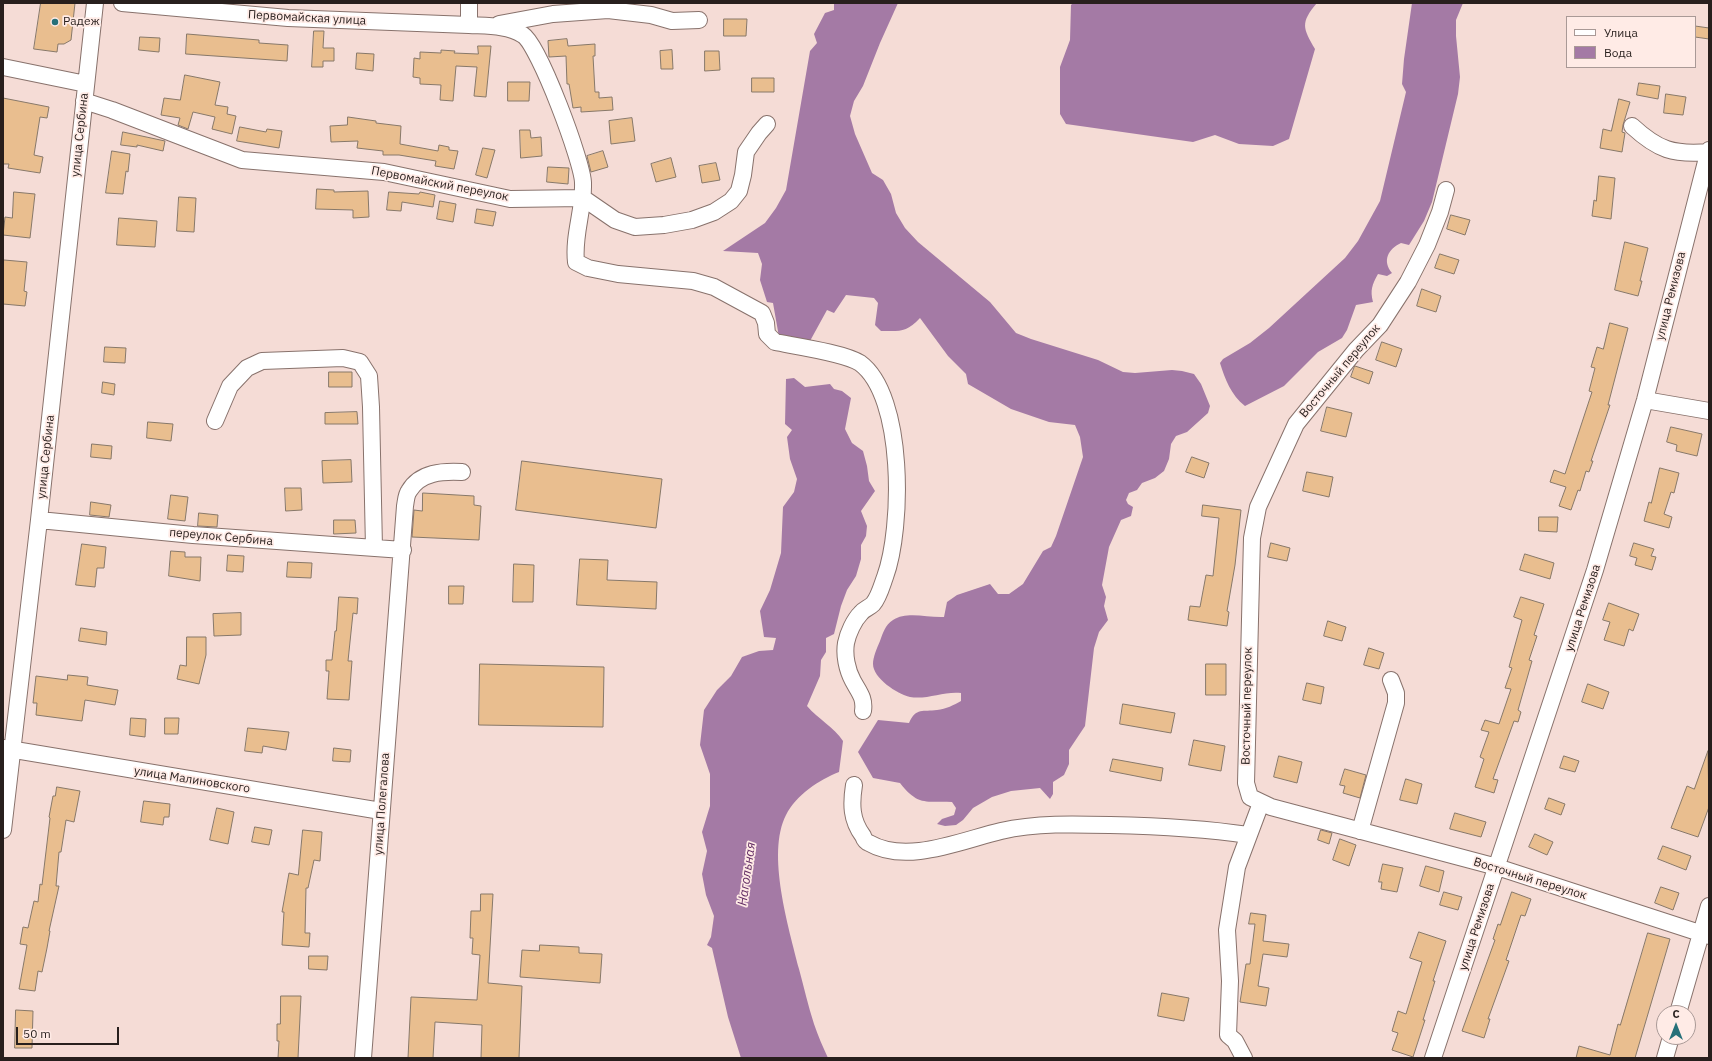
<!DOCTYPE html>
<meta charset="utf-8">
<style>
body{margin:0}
#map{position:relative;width:1712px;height:1061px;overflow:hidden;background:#f5dcd6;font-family:"IBM Plex Sans",sans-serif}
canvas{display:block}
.frame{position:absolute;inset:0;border:4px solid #281f1d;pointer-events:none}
.legend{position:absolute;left:1566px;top:16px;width:130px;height:52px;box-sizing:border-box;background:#ffebe6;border:1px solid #a99996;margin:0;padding:5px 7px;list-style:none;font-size:12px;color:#281f1d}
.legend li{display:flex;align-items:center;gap:8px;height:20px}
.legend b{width:20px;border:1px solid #a99996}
.north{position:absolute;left:1656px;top:1005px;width:40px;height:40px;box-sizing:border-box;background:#ffebe6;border:1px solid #a99996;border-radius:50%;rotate:0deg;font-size:11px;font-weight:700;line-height:16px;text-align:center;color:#281f1d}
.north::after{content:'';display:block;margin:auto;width:14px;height:18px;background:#277079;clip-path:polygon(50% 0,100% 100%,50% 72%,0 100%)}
.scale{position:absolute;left:16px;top:1027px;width:103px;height:18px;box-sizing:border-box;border:2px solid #281f1d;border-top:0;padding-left:5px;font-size:12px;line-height:14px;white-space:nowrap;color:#281f1d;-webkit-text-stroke:3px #ffebe6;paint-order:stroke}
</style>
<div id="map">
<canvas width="1712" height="1061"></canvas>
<div class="frame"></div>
<ul class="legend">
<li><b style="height:5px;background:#fff"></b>Улица</li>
<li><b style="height:11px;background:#a47aa5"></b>Вода</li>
</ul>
<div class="north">С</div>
<div class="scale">50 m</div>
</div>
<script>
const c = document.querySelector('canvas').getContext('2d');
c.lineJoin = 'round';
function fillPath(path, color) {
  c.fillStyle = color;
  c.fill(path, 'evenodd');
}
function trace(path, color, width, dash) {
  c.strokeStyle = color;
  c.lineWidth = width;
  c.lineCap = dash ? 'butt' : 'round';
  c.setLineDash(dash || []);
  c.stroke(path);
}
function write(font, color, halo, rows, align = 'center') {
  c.font = font + ' "IBM Plex Sans",sans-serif';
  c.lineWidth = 3.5;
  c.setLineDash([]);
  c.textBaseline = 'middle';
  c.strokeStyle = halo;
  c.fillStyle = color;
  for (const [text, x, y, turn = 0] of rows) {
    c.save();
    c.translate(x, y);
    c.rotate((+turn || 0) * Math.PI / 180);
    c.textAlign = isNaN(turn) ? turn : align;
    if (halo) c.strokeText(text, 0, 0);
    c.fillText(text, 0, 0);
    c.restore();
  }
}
const water = new Path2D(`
 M834,3H898L880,43L863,86L854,101L850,116L855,134L872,173L883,180L891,194L896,213L905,228L918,242L990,302L1016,333L1031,339L1098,360L1123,372L1135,373L1172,370L1182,371L1194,374L1201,384L1210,406L1208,413L1187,432L1176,436L1171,444L1169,459L1164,471L1155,478L1142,483L1137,490L1129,493L1126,500L1128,504L1133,507L1131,516L1121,520L1109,547L1102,585L1106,597L1104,606L1108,620L1099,632L1094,648L1085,726L1069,750V764L1064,775L1053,782V794L1050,799L1040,788L1011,791L992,797L973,808L963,820L956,825L945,826L937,824L942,819L954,815L956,808L952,802C925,801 918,806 900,783L873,778L858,752L878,720L909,723C916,707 923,712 937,710C946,709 954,705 961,701V693C944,691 927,700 910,697C897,694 873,678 873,664C873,657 877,648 880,641C883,633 885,625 893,620C907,611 928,618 944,617L947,602L957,595L990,584L998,594H1009L1023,584L1043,551L1051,547L1056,536L1083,457L1080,437L1075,425L1049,422L1011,409L968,384L966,374L948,356L920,318C906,333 900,331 881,331L875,325L878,303L874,298L846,295L834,313L827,310L810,341L779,337L773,303L767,302L760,280L762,264L758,253L723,251L765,223L776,208L786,190L810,51L817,43L814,34L825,13L834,10Z
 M1073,3H1317C1300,23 1303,28 1315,49L1289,139L1273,146L1239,144L1215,135L1193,142L1066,124L1060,114V67L1070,40L1071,5Z
 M1412,3H1463L1456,20V36L1460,77L1458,94L1432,202L1424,221L1409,245L1401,243C1388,249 1382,261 1392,273L1387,276L1378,274C1372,285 1370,290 1373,302L1356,305L1347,330L1342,338L1318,352L1284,386L1245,406C1231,395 1225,379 1220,363L1223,359L1250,343L1269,328L1345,258L1358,241L1380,201L1406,92L1402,84L1404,59Z
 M794,378L805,387L830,384L834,389L842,391L851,398L845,429L852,443L863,451L867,466L869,481L875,491L861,511L867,526L866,536L861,545V559L856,576L847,590L841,606L834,634L826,638V652L821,660L820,676L807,706C818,719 834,727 843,741L839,772C819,780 796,795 786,815C766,854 789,928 799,969C804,987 808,1006 814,1024C818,1036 823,1047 828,1058H741L728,1017L712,948L707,945L711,937L714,916L706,895L702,874L707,851L702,832L710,806V774L700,745L704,710L717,690L731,676L742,657L759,651L773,650L776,638L764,637L760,611L770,590L781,553L783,507L794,492L797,479L790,459L787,437L792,430L785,424L786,379Z`);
const building = new Path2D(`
 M41,3H75L71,40L64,44H58L57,52L34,49Z
 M724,19H747L746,36H724Z
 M1695,26L1709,28V39L1695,37Z
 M314,31H324L323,48H334V61H323V67H312Z
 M187,34L259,40V43L288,45L287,61L186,54Z
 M140,37L160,38L159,52L139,50Z
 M567,39L568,46L595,44V56H593L595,92H599V98L612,97L613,110L581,112V107L573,108L569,84H567L566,56L549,57L548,41Z
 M478,46H491L486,97L474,96L477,67L456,66L453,101L440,100L441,85L420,84V78L413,77L414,58L420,59V52L441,53V50L455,51L454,53L478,54Z
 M672,50L673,69H661L660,51Z
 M705,51H719L720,70L705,71Z
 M357,53L374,54L373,71L356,69Z
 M185,75L220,82L215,105L228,107L227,114L236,116L232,134L212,129L215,117L193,112L188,129L178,125L180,118L161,115L164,98L180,100Z
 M752,78H774V92H752Z
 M508,82H530L529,101H508Z
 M1639,83L1660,86L1658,99L1637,95Z
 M1666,94L1686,97L1683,115L1664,113Z
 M3,98L49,107L47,118L40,117L34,155L43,157L40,173L8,168L9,164H3Z
 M1619,99L1630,102L1623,125L1622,132L1625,133L1622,152L1600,148L1603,129L1611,131Z
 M348,117L376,121V123L401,126L400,144L438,151L439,145L449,147V150L458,151L454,169L435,166L436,161L399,155H383V151L357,148L358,141L331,142L330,126L347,125Z
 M632,118L635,141L611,144L609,121Z
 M240,127L266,132L267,129L282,131L279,148L237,141Z
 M520,130H530L531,138L541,137L542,156L521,158Z
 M123,132L165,141L163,151L137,145V147L121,145Z
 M483,148L495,150L487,178L476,175Z
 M112,151L130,154L128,172L126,171L123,194L106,193Z
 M603,151L608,167L591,172L587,156Z
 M671,158L676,177L656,182L651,164Z
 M716,163L720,180L702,183L699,166Z
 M548,167L569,168L568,184L547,182Z
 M1599,176L1615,178L1611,219L1592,216L1594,200L1596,201Z
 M317,189L334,190V192L368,191L369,217L353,218V210L316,209Z
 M14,192L35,194L30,238L3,235L5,217L12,218Z
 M389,192L419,194L420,192L435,195L433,207L402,202L401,211L387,210Z
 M179,197L196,198L194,232L177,231Z
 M440,201L456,204L453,222L437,219Z
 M477,209L496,212L493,226L475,223Z
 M1451,215L1470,220L1465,235L1447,229Z
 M119,218L157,221L155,247L117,245Z
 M1625,242L1648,248L1640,281H1642L1638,296L1615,290Z
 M1440,254L1459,260L1454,274L1435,268Z
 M4,260L27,262L24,291L27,292L25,306L3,304Z
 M1422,289L1441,296L1436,312L1417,306Z
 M1610,323L1628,328L1608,405H1610L1591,461H1593L1589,472L1586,471L1580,491L1578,490L1571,510L1559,506L1566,487L1550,482L1554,470L1565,474L1592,392L1589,391L1595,368L1591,367L1597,347L1603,349Z
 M1382,342L1402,349L1396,367L1376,360Z
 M105,347L126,348L125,363L104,362Z
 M1355,366L1373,372L1369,384L1351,377Z
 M329,372H352V387H329Z
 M103,382L115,384L114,395L102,393Z
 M1327,407L1352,413L1346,437L1321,431Z
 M357,412L358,424H325V413Z
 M148,422L173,424L171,441L147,438Z
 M1671,427L1702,434L1697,456L1676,451L1677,445L1667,442Z
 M92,444L112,446L111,459L91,457Z
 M1192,457L1209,463L1204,478L1186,472Z
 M351,460L352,482L323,483L322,461Z
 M522,461L662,479L656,528L516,510Z
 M1660,468L1679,473L1674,493L1671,492L1664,514L1672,517L1669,528L1644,521L1649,502L1651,503Z
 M1307,472L1333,477L1329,497L1303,491Z
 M285,488H301L302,510L286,511Z
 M423,493L474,496V505L481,506L479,540L412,537L414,510L422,511Z
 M171,495L188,497L185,521L168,519Z
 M91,502L111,505L109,517L90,515Z
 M1203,505L1241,510L1235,565L1227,611L1229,612L1227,626L1188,620L1190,606L1200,607L1206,575L1213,576L1219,518L1202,516Z
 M199,513L218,515L217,527L198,526Z
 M1539,517H1558L1557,532L1539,531Z
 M334,520H355L356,533L334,534Z
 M1271,543L1290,548L1287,561L1268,557Z
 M1634,543L1654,549L1651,556L1656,557L1652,570L1635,565L1637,558L1630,556Z
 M82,544L106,547L104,568H97L95,587L76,585Z
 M171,551L185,552V557H201L200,581L169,576Z
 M1525,554L1554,563L1550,579L1520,570Z
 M228,555L244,556L243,572L227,571Z
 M580,559L608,560L607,580L657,582L656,609L577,605Z
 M288,562L312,563L311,578L287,577Z
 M514,564L534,565L533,602H513Z
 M449,586H464L463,604H449Z
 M339,597L358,598L357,614L353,613L348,661H352L349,700L327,699L329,671H326V660H332L335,631H336Z
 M1521,597L1544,604L1534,635L1537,636L1529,660L1532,661L1518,710L1521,712L1518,722L1514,721L1493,779L1498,780L1494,793L1475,787L1484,759L1480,757L1489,732L1481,730L1485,720L1499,724L1511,689L1505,688L1512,668L1509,667L1522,620L1514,617Z
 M1609,603L1639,614L1633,631L1629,629L1624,646L1604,640L1610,622L1603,620Z
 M241,613V635L214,636L213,614Z
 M1328,621L1346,627L1342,641L1324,636Z
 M81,628L107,632L106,645L79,641Z
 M187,637H206V655L199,684L177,679L180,665L186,666Z
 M1369,648L1384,653L1379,669L1364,665Z
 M480,664L604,667L603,727L479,725Z
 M1206,664H1226V695H1206Z
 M68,675L88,677L87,685L118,690L115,705L85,700L82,721L36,715L37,703H33L36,676L67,680Z
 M1307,683L1324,687L1321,704L1303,700Z
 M1588,684L1609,692L1603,709L1582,702Z
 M1123,704L1175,713L1171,733L1120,724Z
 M131,718L146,719L145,737L130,735Z
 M165,718H179L178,734H165Z
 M248,728L289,732L286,750L263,746L262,753L245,751Z
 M1194,740L1225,746L1221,771L1189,765Z
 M334,748L351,750L350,762L333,761Z
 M1708,751L1709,807L1698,837L1671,828L1687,786L1694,789Z
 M1279,756L1302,762L1297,783L1274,777Z
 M1564,756L1579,761L1575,772L1560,768Z
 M1113,759L1163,768L1161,781L1110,771Z
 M1345,769L1366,775L1360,798L1343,793L1345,786L1340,785Z
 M1406,779L1422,784L1417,804L1400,800Z
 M57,787L80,791L74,822L66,820L61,852H59L56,886H59L49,931H50L47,948L42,972L38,971L35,991L19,989L27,945L20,944L23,927L28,928L34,901L38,902L40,884L42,885L50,818L49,817L53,796H55Z
 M1549,798L1565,804L1561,815L1545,809Z
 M144,801L170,804L169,817H164L163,825L141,822Z
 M217,808L234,812L228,844L210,840Z
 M1455,813L1486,822L1481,837L1450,829Z
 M255,827L272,830L269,845L252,842Z
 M303,830L322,832L320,861L314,860L308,888H306L305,933H310L309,947L282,945L284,912H282L289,873L298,875Z
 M1321,830L1332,833L1329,844L1318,840Z
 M1535,834L1553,842L1547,855L1529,847Z
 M1340,839L1356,845L1349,866L1333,860Z
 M1663,846L1691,856L1686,870L1658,859Z
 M1383,864L1403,868L1397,892L1381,889L1382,882H1379Z
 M1426,866L1444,871L1439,892L1420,886Z
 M1661,887L1679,893L1673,910L1655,903Z
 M1444,892L1462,897L1458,910L1440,905Z
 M1512,892L1531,899L1525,916L1521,915L1506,960L1509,961L1488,1019H1490L1484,1038L1462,1031L1495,940L1493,939L1498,924L1500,925Z
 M481,894H493L488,983L522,986L519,1058H481L482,1025L435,1022L433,1058H408L411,997L477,1000L480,955L472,954L473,938H470L471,911H480Z
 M1251,913L1266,915L1263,941L1289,944L1287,957L1263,954L1258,986L1269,988L1266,1006L1240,1002L1246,964H1250L1255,924H1249Z
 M1419,932L1446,941L1433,981H1435L1423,1020H1425L1413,1057L1392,1050L1398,1033L1392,1031L1398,1011L1406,1014L1422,962L1410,958Z
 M1648,933L1670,939L1635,1058H1576L1579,1046L1610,1055L1618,1024L1620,1025Z
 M540,945L579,947V953L602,954L600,983L520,977L522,950L539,951Z
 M309,956H328L327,970L309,969Z
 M1162,993L1189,998L1184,1021L1158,1016Z
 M281,996H301L298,1058H278L279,1041H277V1024H280Z
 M16,1010L33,1011L32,1048H15Z`);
const minor = new Path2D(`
 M122,3L288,18L469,25
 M469,3V25C487,26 508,25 523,35C539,45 583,163 583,183C584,210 573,235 576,262L588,268L618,274L693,281L714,287L762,313L766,323L767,334L775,342C795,346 845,353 860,363C905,396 903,528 885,577C882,585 879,597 873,604C869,608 864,609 861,613C854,620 848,633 846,643C844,655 847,670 853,681C859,692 865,698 863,711
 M499,24L553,14L608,10L651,15L672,21L699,20
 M3,67L86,84
 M84,101L112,110L242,160L384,172L510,199L583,198L615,220L635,227L664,225L692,220L714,212L731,201L739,191L743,175L746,152L759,133L767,124
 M1632,126C1658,150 1673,155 1709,152
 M1446,190L1440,212L1427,245L1408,282L1380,325L1356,350L1296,424L1258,507L1252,538L1246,783L1250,797L1271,807L1497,867L1709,936
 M1645,400L1709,411
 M215,421L230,386L247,368L262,361L343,358L360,362L369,376L371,407L374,548
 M39,520L193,535L403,550
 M3,748L381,811
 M854,785C851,804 851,820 863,836C864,839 866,842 869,843C907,865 962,840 1001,831C1036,823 1074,824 1110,825C1156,826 1202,828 1248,835
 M3,830L39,520L95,3
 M1360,831L1396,703V693L1391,680
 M1678,1013L1709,906
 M363,1058L405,506C406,501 406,495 409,491C420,472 443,471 462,472
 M1244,1058L1235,1041L1228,1035L1230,981L1227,930L1237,867L1261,803
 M1433,1058L1595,570L1645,400L1709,150
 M1665,1058L1671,1037`);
const markers = [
 [55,22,4,"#277079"]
];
const streetNames = [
 ["Первомайская улица",307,18,3],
 ["улица Сербина",80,135,-84],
 ["Первомайский переулок",440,184,11],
 ["улица Ремизова",1671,296,-76],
 ["Восточный переулок",1340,371,-50],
 ["улица Сербина",46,457,-84],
 ["переулок Сербина",221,537,5],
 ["улица Ремизова",1583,608,-72],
 ["Восточный переулок",1247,706,-89],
 ["улица Малиновского",192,780,9],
 ["улица Полегалова",382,804,-86],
 ["Восточный переулок",1530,879,17],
 ["улица Ремизова",1477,927,-72]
];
const poiNames = [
 ["Радеж",63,22]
];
const waterNames = [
 ["Нагольная",747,874,-82]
];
fillPath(water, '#a47aa5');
fillPath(building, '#e9be8f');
trace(building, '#877869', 1);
trace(minor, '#88726c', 18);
trace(minor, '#fff', 16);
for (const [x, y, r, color] of markers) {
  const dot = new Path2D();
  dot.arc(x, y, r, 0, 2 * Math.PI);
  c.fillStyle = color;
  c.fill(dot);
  trace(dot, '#ffebe6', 1.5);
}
write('12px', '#281f1d', '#ffebe6', streetNames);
write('12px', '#281f1d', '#ffebe6', poiNames, 'left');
write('italic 13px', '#632e65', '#ffebe6', waterNames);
</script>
